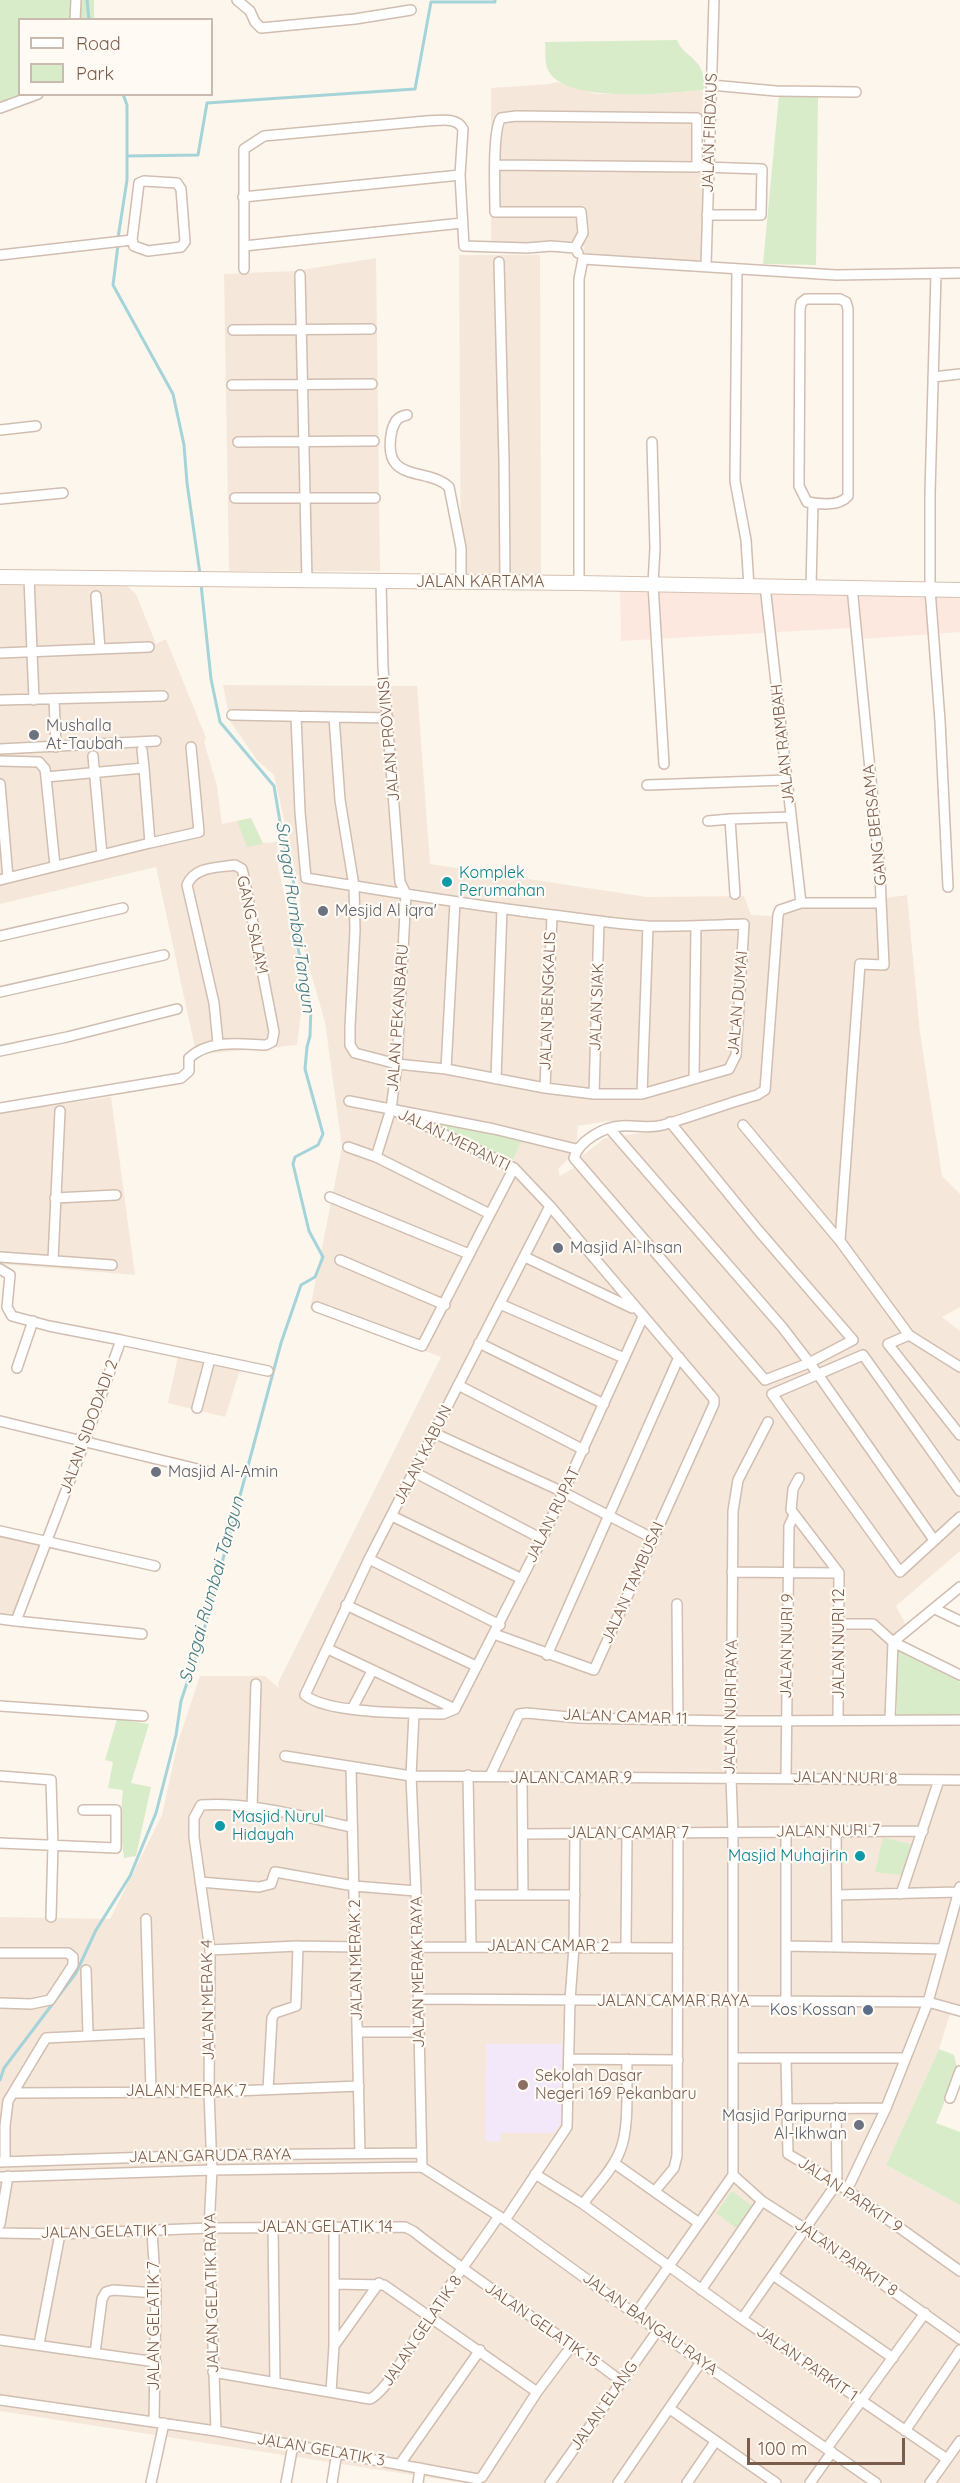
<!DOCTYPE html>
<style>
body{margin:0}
#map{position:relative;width:960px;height:2483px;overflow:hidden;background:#fdf6ec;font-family:Quicksand,sans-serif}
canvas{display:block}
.legend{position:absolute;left:18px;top:18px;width:195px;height:78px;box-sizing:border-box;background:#fffaf3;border:2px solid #cabbb1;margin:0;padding:8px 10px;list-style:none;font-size:18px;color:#7a5c4d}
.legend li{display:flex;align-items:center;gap:12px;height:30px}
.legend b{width:30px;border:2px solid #cabbb1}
.scale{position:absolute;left:747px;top:2438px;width:158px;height:27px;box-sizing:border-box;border:3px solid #7a5c4d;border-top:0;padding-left:8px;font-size:18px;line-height:21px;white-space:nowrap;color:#7a5c4d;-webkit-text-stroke:4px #fffaf3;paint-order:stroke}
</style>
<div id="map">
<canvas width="960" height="2483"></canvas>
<ul class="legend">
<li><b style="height:8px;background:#fff"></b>Road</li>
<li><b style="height:16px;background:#d8ecc9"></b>Park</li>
</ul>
<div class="scale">100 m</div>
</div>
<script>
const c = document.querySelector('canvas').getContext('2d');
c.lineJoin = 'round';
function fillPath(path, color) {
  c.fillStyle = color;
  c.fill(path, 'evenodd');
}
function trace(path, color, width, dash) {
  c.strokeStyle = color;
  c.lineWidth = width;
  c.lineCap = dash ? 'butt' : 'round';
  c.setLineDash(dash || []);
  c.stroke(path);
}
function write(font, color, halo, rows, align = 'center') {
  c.font = font + ' Quicksand,sans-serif';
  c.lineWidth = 4.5;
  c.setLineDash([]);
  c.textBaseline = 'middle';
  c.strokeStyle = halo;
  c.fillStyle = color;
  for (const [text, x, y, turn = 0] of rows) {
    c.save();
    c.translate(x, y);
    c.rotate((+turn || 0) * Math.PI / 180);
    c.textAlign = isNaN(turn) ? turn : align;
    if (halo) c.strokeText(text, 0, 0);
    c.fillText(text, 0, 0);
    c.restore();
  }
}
const residential = new Path2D(`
 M557,82L596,94H656L703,90V263L590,256L584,253V246L575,243L491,244V88L550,84Z
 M459,255H540L541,577H461Z
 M376,258L380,571H229L224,274L295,271Z
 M123,582L136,594L156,644L166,639L206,738L204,742L217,786L222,824L251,818L263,843L277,842L278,866L304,987L297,1045L203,1054L194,1061V1043L156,867L0,904V584Z
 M223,685L417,686L430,864L647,897L744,896L751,915L772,916L763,1087L648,1124L609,1121L578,1126L577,1139L568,1159L558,1169L560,1176L574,1168L578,1159L605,1138L655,1131L761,1097L769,1082L781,921L783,916L799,907L876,905L886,898L907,895L920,1033L942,1176L960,1194V1307L942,1317L960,1331V1551L896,1606L906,1625L889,1650L885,1675L886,1717L960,1719V2017L950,2014L939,2049L886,2165L960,2205V2483H464L0,2411V1917L110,1919L162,1815L178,1742L200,1676H265L279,1688L278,1683L441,1357L310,1309L342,1147L325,1022L303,946L299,887L274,775L257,760L230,721Z
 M111,1097L135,1275L0,1264V1113Z
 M178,1356L240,1370L225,1417L168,1403Z
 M0,1533L42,1541L14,1612L10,1616L0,1615Z`);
const commercial = new Path2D(`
 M620,590L960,595V632L863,639L850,628L621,641Z`);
const education = new Path2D(`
 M486,2044H562L561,2097L563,2121L553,2133H501L500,2142L485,2141Z`);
const green = new Path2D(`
 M0,0H94V19L20,20V94L38,95L0,108Z
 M677,40C682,52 690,54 697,63C703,69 704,79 705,87L703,90C670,93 565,105 548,70C544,63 546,50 545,42Z
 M779,95L818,96L816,265L763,264Z
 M251,818L263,844L247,847L237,821Z
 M410,1114L522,1139L512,1162Z
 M896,1650L960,1682V1719H897Z
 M117,1719L149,1724L131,1783L151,1787L136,1856L124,1858L120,1824L123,1790L108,1788L113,1762L105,1760Z
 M883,1838L911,1844L902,1875L875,1872Z
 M939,2049L954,2055L957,2067L954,2078L936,2123L960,2132V2205L886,2165Z
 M732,2191L752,2206L736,2228L716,2213Z`);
const stream = new Path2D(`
 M87,0L89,20
 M127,156L198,155L207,103L415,89L431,2H495V0
 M118,238L127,180V105L123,94
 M118,245L113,285L173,394L184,445L187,483L200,574
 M0,2080L4,2068L76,1973L96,1930L130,1876L156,1813L176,1735L181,1701L201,1641L281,1343L301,1285L315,1277L323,1257L309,1231L293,1164L295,1157L318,1145L323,1134L305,1069L307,1047L310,1036L311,1006L297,944L293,875L284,846L274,786L220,722L211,679L201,584`);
const street = new Path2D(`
 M237,0L250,11L255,22L261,28L355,19L411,10
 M75,20L76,0
 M711,85L776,91L856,92
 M0,108L38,94
 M496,165L697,167V118L516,116L501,118C492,130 495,193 495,212H581L583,233L575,248
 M703,167L762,169L761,215H707
 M243,197L460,175
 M244,246L462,223
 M0,255L132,240L139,183L144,181L177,183L181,189L185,242L181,247L148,251L134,246L132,240
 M499,262L504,460L505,583
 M706,266L714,0
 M244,269V149L264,136L426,121C439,121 456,116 463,129L460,175L464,246L527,248L551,246L575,248L578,253
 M737,269L735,481L746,540L749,587
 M936,274L930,493V589L940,721L948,887
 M300,275L307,581
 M806,299H840L846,302L848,309V496C839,507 819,504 807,502L799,486L800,310L801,303Z
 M233,330L371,329
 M933,377L960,374
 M232,385L372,384
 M407,415C397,417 395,421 392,430C380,485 427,466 449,487L461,548V582
 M0,430L36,426
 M238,442L374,441
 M652,442L655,548L653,584L664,764
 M235,498H375
 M0,499L63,493
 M29,578L34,700
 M579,583V279L583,259L836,275L960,273
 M765,586L801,903
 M811,588L813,503
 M96,596L100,649
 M0,653L149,647
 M54,699L56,747
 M0,700L163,696
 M232,715L388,718
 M296,716L300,812L306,878C385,891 465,904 544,914C579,918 614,924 648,926C680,927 712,925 744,924L736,1055L729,1069L642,1094H594L545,1088L446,1069L397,1064L355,1053L350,1045V1027L355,930L354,886L340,800L334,717
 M0,749L156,741
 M142,750L144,768
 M93,756L102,855
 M0,761L39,762L45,769L46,777L144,768L150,843L0,880
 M46,777L55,866
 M0,784L8,878
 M647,785L787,780
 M708,821L730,819
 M150,843L199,832L191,747
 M735,894L730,819L791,817
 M0,936L123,908
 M0,992L164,955
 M0,1051L67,1037L177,1009
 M446,1069L455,902
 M496,1079L502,908
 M694,1079L696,926
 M545,1088L552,915
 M594,1094L599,921
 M642,1094L648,926
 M349,1101L494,1129L576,1149
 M0,1108L181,1078L189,1071V1058C210,1039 240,1044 266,1045L272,1042L274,1032L244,877L242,869L235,865C217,868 195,866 187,885L214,1003L218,1043
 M391,1109L514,1168L550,1206L714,1399V1404L594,1670L494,1634
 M670,1122L758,1230L853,1340L809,1363L765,1380L574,1158C579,1141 603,1127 621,1126C636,1125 647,1129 663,1125C694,1116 725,1104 757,1095L765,1090L778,915L780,910L801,903H877L881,900L880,871L852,587
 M743,1125L840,1241L909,1335L960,1367
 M610,1129L782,1327L812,1366L934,1540
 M348,1147L376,1157L490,1214L514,1168
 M376,1157L391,1109L397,1064L406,894L400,882L383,667L381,582
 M330,1197L469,1254
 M55,1198L116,1195
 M840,1241L860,964L884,965L881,900
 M0,1257L112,1265
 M525,1257L632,1308
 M53,1260L60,1111
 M340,1260L445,1305
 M0,1269L10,1275L7,1307L12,1316L49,1326L121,1340L85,1441L16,1621L0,1619
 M500,1304L624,1358
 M317,1307L422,1346L490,1214
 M909,1335L888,1344L960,1435
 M121,1340L268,1371
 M479,1343L604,1404
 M17,1368L33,1321
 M458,1385L584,1450
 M197,1408L210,1359
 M0,1421L206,1471
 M434,1433L563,1492L652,1538
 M414,1472L542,1539
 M799,1478L793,1489L791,1510L839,1573L838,1720
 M960,1491L863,1355L772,1394L900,1572L960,1517
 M392,1516L522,1579
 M0,1531L155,1566
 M369,1559L500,1625
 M732,1572L839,1573
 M677,1604L678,1718
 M346,1605L476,1666
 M935,1609L960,1621
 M16,1621L142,1634
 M839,1624H873L893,1642L960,1675
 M893,1642L960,1587
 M328,1649L455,1709
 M547,1655L679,1357
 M0,1706L143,1716
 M352,1709L372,1671
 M455,1709L443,1714C412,1713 327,1714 305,1695L369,1559L550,1206
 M455,1709L542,1539L643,1317
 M414,1713L411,1776L416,1891L422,2167
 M890,1720L893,1642
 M285,1756L411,1776L960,1780
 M351,1767L360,2154
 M468,1775L471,1946
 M0,1776L51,1780L53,1845L51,1917
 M490,1776L519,1714L527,1713L579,1718L732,1721L960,1720
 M786,1777L789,1526L794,1515
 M522,1779L523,1895
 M252,1808L256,1684
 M836,1830L837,1946
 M786,1832V2001
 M523,1834L923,1831
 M0,1843L116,1848V1810H83
 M200,1882L259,1887L271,1884L275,1872L354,1886L416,1891
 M901,1894L939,1780
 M471,1895H575
 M837,1895L958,1892
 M146,1919L151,2091
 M626,1946L627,1834
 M786,1946L942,1949
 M417,1947L678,1948
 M210,1950L298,1946L355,1947
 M0,1953H68L73,1957V1965L50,2000L31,2004L0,2003
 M86,1970L88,2034
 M418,1999L928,2002L960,2011
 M357,2032H419
 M734,2058H906
 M569,2059L678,2060
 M786,2059L788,2154L837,2183L960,2271
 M268,2090L272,2018L275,2013L296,2006L298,1946
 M13,2093L209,2092L359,2086
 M950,2098L960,2071
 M785,2109L886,2108
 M0,2162L212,2155L421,2153
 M5,2162V2126L8,2101L46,2038L149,2033
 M614,2163L699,2223
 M422,2167L505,2220L701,2362L876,2483
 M535,2174L583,2204L742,2319L947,2459
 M733,2175L762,2201L804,2228L960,2339
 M0,2177L212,2170L422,2167
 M847,2190L886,2108L928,2002L960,1887
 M655,2191L674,2168L677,2156L678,1834
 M583,2204C595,2187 612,2171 620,2151C630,2127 626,2086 627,2059
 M505,2220L567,2127L570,2000L574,1947L575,1833
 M0,2224L8,2176
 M273,2227L275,2381
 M152,2232L156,2293L154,2421
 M0,2233L60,2234L209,2228L405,2227L413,2231C480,2284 553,2329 621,2381
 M773,2275L893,2358
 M334,2284L384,2285L537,2392
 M701,2290L762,2201
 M636,2313L733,2175V1833L731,1778L733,1511L738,1480L768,1422
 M742,2319L837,2183L836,2108
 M0,2340L156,2362
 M39,2344L60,2234
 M334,2346L379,2283
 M95,2353L102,2299L106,2292L113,2290L156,2293
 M213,2372L370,2399C390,2389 415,2336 429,2316C452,2282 476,2250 499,2216
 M331,2392L334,2346V2227
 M0,2400L216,2431L478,2479L482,2477L537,2392L573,2344
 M670,2409L776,2483
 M216,2431L209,2228L212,2170L209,2092L210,1950L194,1837V1818L201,1805C248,1801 304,1817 351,1827
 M905,2431L960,2350
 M827,2448L925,2313
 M400,2464L480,2350
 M151,2483L164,2423
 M286,2483L293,2445
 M332,2483L337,2452
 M418,2483L420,2468
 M550,2483L658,2330
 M618,2483L701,2362
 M687,2483L715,2442
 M810,2483L832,2452
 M930,2483L960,2441`);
const secondary = new Path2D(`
 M0,577L579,583L960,590`);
const markers = [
 [34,735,6,"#6b7280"],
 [447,882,6,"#0f9aa8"],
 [323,911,6,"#6b7280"],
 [558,1248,6,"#6b7280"],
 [156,1472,6,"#6b7280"],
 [220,1826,6,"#0f9aa8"],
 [860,1856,6,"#0f9aa8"],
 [868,2010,6,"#5c6f8a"],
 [523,2085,6,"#8d6e63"],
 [859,2125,6,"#6b7280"]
];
const streetNames = [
 ["JALAN FIRDAUS",710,133,-88],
 ["JALAN KARTAMA",480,582],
 ["JALAN PROVINSI",389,739,-95],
 ["JALAN RAMBAH",783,744,-96],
 ["GANG BERSAMA",875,825,-96],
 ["GANG SALAM",252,925,78],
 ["JALAN BENGKALIS",548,1001,-88],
 ["JALAN DUMAI",738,1003,-85],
 ["JALAN SIAK",597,1007,-88],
 ["JALAN PEKANBARU",398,1018,-86],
 ["JALAN MERANTI",454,1140,26],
 ["JALAN SIDODADI 2",89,1427,-70],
 ["JALAN KABUN",423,1455,-63],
 ["JALAN RUPAT",553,1515,-64],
 ["JALAN TAMBUSAI",633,1583,-66],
 ["JALAN NURI 12",839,1644,-90],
 ["JALAN NURI 9",787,1646,-89],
 ["JALAN NURI RAYA",731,1707,-89],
 ["JALAN CAMAR 11",625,1717,2],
 ["JALAN CAMAR 9",571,1778],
 ["JALAN NURI 8",845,1778,1],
 ["JALAN NURI 7",828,1831,-1],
 ["JALAN CAMAR 7",628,1833],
 ["JALAN CAMAR 2",548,1946],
 ["JALAN MERAK 2",356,1960,-91],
 ["JALAN MERAK RAYA",418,1972,-91],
 ["JALAN MERAK 4",208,2000,-91],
 ["JALAN CAMAR RAYA",673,2001],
 ["JALAN MERAK 7",186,2091],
 ["JALAN GARUDA RAYA",210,2156,-1],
 ["JALAN PARKIT 9",850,2195,34],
 ["JALAN GELATIK 14",325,2227],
 ["JALAN GELATIK 1",104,2232,-1],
 ["JALAN PARKIT 8",846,2258,35],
 ["JALAN GELATIK RAYA",212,2293,-91],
 ["JALAN BANGAU RAYA",650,2324,36],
 ["JALAN GELATIK 15",542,2325,35],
 ["JALAN GELATIK 7",154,2326,-90],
 ["JALAN GELATIK 8",422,2331,-56],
 ["JALAN PARKIT 1",807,2364,35],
 ["JALAN ELANG",604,2406,-55],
 ["JALAN GELATIK 3",321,2450,10]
];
const worshipNames = [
 ["Mushalla",46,726],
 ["At-Taubah",46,744],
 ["Mesjid Al iqra'",335,911],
 ["Masjid Al-Ihsan",570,1248],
 ["Masjid Al-Amin",168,1472],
 ["Masjid Paripurna",847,2116,"right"],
 ["Al-Ikhwan",847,2134,"right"]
];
const cultureNames = [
 ["Komplek",459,873],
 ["Perumahan",459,891],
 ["Masjid Nurul",232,1817],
 ["Hidayah",232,1835],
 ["Masjid Muhajirin",848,1856,"right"]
];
const serviceNames = [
 ["Kos Kossan",856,2010]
];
const educationNames = [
 ["Sekolah Dasar",535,2076],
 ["Negeri 169 Pekanbaru",535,2094]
];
const waterNames = [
 ["Sungai Rumbai Tangun",295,917,82],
 ["Sungai Rumbai Tangun",212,1590,-74]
];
fillPath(residential, '#f5e8da');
fillPath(commercial, '#fde8e0');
fillPath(education, '#f3e8fa');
fillPath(green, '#d8ecc9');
trace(stream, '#a5d3da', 3);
trace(street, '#d1beb0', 12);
trace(secondary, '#d6c0b0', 16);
trace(street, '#fff', 9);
trace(secondary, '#fff', 14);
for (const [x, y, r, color] of markers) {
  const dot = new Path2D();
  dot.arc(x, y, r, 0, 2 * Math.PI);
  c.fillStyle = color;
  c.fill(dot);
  trace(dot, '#fffaf3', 2);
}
write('16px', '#7a5c4d', '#fffaf3', streetNames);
write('16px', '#5b616d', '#fffaf3', worshipNames, 'left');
write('16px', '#0d838f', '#fffaf3', cultureNames, 'left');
write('16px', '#4e5e75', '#fffaf3', serviceNames, 'right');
write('16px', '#785e54', '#fffaf3', educationNames, 'left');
write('italic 18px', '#437c86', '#fffaf3', waterNames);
</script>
